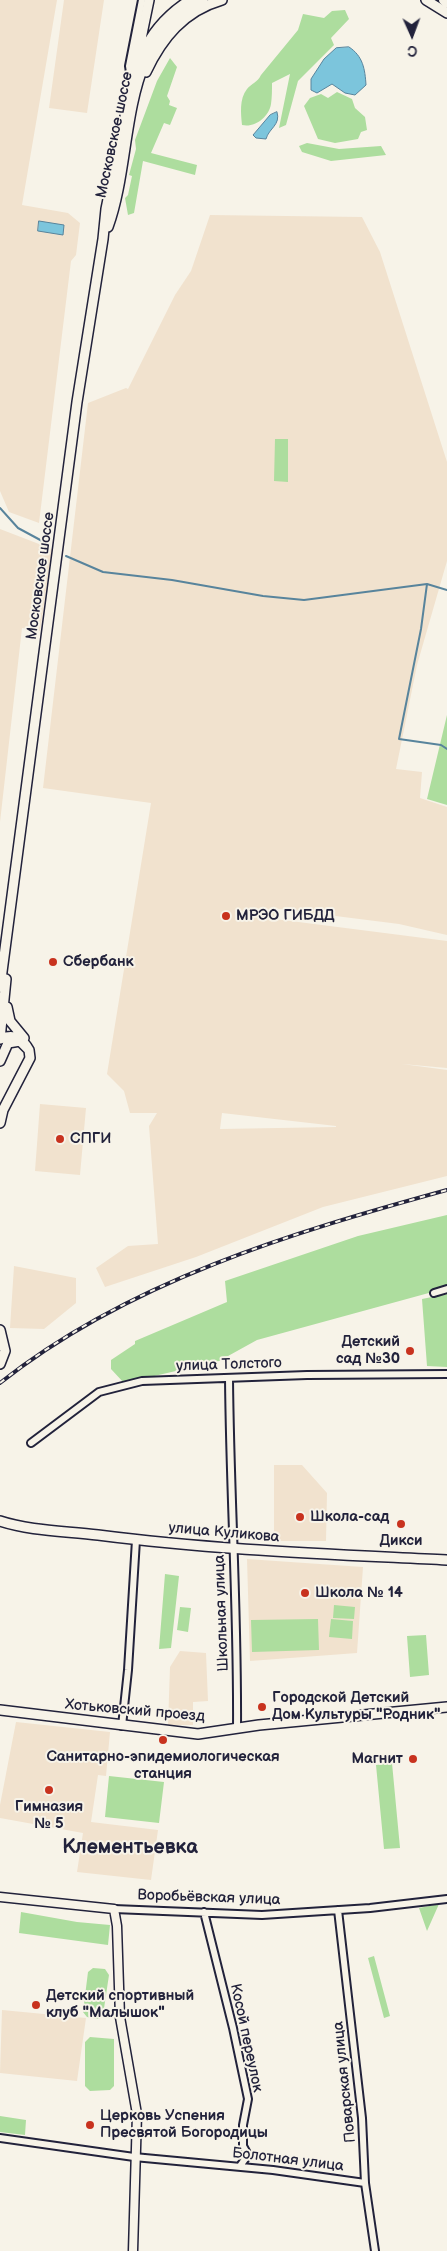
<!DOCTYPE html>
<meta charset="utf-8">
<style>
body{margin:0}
#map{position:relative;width:447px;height:2251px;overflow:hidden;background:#f7f3e8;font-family:"Balsamiq Sans",sans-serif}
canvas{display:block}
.north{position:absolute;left:387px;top:10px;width:50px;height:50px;-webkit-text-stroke:4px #f7f3e8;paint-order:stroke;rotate:178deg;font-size:14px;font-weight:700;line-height:20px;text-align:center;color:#22223b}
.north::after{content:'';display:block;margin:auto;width:18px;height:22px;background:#22223b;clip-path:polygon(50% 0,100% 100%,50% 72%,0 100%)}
</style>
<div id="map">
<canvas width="447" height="2251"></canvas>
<div class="north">С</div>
</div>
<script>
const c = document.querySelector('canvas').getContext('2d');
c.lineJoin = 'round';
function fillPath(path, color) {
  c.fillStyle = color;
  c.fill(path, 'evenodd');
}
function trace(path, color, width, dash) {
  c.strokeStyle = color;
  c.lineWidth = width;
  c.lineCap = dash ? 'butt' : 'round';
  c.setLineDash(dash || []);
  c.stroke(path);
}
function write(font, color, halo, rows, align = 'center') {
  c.font = font + ' "Balsamiq Sans",sans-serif';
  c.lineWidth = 4;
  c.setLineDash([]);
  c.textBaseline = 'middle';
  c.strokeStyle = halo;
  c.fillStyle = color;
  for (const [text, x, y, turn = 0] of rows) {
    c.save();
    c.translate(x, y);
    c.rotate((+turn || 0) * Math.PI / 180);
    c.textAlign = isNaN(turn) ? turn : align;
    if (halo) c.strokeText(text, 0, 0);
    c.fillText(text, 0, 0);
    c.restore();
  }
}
const built = new Path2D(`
 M0,0H57L22,205L68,213L80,223L76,255L71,261L39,523L9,512L0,491Z
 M64,0H104L87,113L49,108Z
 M210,215L362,217L380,252L447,462V561L417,665L396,769L422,772L420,798L447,807V935L399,924L272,908L275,919L447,941V1068L402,1064L447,1070V1176L323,1207L196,1257L105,1287L96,1268L128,1246L158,1244L149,1126L157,1113H130L124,1091L107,1074L151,803L43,788L88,403L126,388L128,389L175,295L191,271ZM222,1113L336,1126V1127L220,1129Z
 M0,529L52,549L40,631L22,628L0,822Z
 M40,1104L86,1108L80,1175L35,1171Z
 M14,1266L76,1278V1303L44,1329L10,1328Z
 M274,1465H302L327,1493L326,1541H274Z
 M247,1559L363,1567L357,1653L250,1661Z
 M180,1651L206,1653L208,1701L193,1702V1725H168L170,1667Z
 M16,1722L110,1732L106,1776L98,1775L91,1822L158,1830L151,1880L77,1872L83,1833L0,1818V1805Z
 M2,2010L86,2018L77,2081L0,2073Z`);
const green = new Path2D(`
 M345,10L349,19L331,38L334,45L298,81L286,125L279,128L290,74L272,83C272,90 272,97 271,104C269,117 255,128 242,125C241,114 239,99 247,89C252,83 257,83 261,75L298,30L303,14L324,18L332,11Z
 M170,58L177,67L167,96L170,101L169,105L177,108L170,125L164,123L151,153L197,165L195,175L143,161L134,213L128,215L125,198L128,195L132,176L129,175L136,149L135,140L157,81Z
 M337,92L352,99L355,108L365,117L367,130L361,132L358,139L335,143L318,139L304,106L310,98L321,94L328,98Z
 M307,143L339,149L381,146L386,155L331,161L302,152L299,146Z
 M275,439H288V482L274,481Z
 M447,715V805L427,799Z
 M447,1215V1288L257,1340L219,1361L124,1383L111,1369V1360L135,1344V1341L227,1302L225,1281L358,1236Z
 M447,1294V1367L427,1366L422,1299Z
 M165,1574L179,1576L171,1648L159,1649Z
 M334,1605L355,1607L354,1619L333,1618Z
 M180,1607L191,1608L188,1632L177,1630Z
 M318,1619L319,1650L252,1652L251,1620Z
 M331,1619L353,1621L352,1639L329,1637Z
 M426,1635L429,1675L410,1677L407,1636Z
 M392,1763L400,1848L384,1849L376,1765Z
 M109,1776L164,1782L159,1823L105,1817Z
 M440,1904H439L427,1931L419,1908Z
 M21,1912L77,1922L110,1925L108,1945L19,1933Z
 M374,1956L390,2016L384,2018L368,1958Z
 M93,1968L105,1969L109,1975L103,2015L98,2019L87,2017L83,2012L88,1972Z
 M90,2037L114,2039V2086L110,2090L90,2091L85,2086V2042Z
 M0,2116L26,2120L25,2135L0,2132Z`);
const water = new Path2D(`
 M349,47C363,56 365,69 366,85L355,95L345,93L332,84L317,93L311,90V79L324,59L336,48Z
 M277,112C281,125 269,128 266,139L256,138L253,135L270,115Z
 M39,221L64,225L63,235L38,231Z`);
const stream = new Path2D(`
 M0,508L18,528L44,542
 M66,556L103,572L172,580L263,596L304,600L427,584L447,590
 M427,584L421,629L399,739L441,745L447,749`);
const minor = new Path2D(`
 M131,79L129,66L142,0
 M434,1293L447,1289
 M229,1378C230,1495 238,1611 237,1728
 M31,1443L99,1392L142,1381L307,1375L447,1374
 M122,1726L128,1670L136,1540
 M114,1909L262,1915L370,1908L447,1899
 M338,1910L362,2118L365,2183L375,2251
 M204,1912L233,2028L248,2099L243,2125V2146L248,2155L240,2166
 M0,2138L134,2157L273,2170L365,2183`);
const tertiary = new Path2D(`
 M0,1897L114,1909L117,1926L120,2017L137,2114L133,2251`);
const secondary = new Path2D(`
 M426,0L447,13
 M142,55C152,31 168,14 190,0
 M146,72C162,38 184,11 222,0
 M108,227C136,150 116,41 203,0
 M6,979L0,1039C14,1033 22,1038 29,1050
 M0,987L77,402L103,239L106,209L149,0
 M7,1007L10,1021L24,1038
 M0,1061L8,1043L20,1041L29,1050L30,1058L3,1110L0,1123
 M0,1330L5,1351L0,1364
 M0,1521C30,1531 66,1531 98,1535C214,1550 330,1554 447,1560
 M0,1710L198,1734L259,1725L447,1707`);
const primary = new Path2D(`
 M444,0L447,3`);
const rail = new Path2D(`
 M0,1383C129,1281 291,1233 447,1190`);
const markers = [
 [226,916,5,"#c8321e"],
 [53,962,5,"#c8321e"],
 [60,1139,5,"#c8321e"],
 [410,1351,5,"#c8321e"],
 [300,1517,5,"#c8321e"],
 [401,1524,5,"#c8321e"],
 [305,1593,5,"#c8321e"],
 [262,1707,5,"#c8321e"],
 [163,1740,5,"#c8321e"],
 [413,1759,5,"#c8321e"],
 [49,1790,5,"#c8321e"],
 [36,2005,5,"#c8321e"],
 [90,2125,5,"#c8321e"]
];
const streetNames = [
 ["Московское шоссе",115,135,-78],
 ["Московское шоссе",41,576,-82],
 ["улица Толстого",229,1365,-2],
 ["улица Куликова",224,1533,5],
 ["Школьная улица",222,1613,-92],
 ["Хотьковский проезд",135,1711,5],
 ["Воробьёвская улица",209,1898,2],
 ["Косой переулок",246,2038,78],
 ["Поварская улица",345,2082,-96],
 ["Болотная улица",288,2160,7]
];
const poiNames = [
 ["МРЭО ГИБДД",236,916],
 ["Сбербанк",63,962],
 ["СПГИ",70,1139],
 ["Детский",400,1342,"right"],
 ["сад №30",400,1359,"right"],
 ["Школа-сад",310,1517],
 ["Дикси",401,1541,"center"],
 ["Школа № 14",315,1593],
 ["Городской Детский",272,1698],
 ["Дом Культуры \"Родник\"",272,1715],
 ["Санитарно-эпидемиологическая",163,1757,"center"],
 ["станция",163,1774,"center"],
 ["Магнит",403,1759,"right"],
 ["Гимназия",49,1807,"center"],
 ["№ 5",49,1824,"center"],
 ["Детский спортивный",46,1996],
 ["клуб \"Малышок\"",46,2013],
 ["Церковь Успения",100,2116],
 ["Пресвятой Богородицы",100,2133]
];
const districtNames = [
 ["Клементьевка",130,1848]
];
fillPath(built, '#f1e2ce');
fillPath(green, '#addd9e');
fillPath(water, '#7cc5dc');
trace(water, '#58849c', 1);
trace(stream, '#58849c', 2);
trace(minor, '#22223b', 10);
trace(tertiary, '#22223b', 11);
trace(secondary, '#22223b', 12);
trace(primary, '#22223b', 14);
trace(minor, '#f7f3e8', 6);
trace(tertiary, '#f7f3e8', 8);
trace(secondary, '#f7f3e8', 9);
trace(primary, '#f7f3e8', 10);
trace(rail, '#22223b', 4);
trace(rail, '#f7f3e8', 2, [5.5]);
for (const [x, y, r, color] of markers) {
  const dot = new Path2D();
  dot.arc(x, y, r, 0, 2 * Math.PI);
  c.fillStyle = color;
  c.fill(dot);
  trace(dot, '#f7f3e8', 2);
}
write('15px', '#22223b', '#f7f3e8', streetNames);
write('bold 15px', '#22223b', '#f7f3e8', poiNames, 'left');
write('bold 20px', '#22223b', '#f7f3e8', districtNames);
</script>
